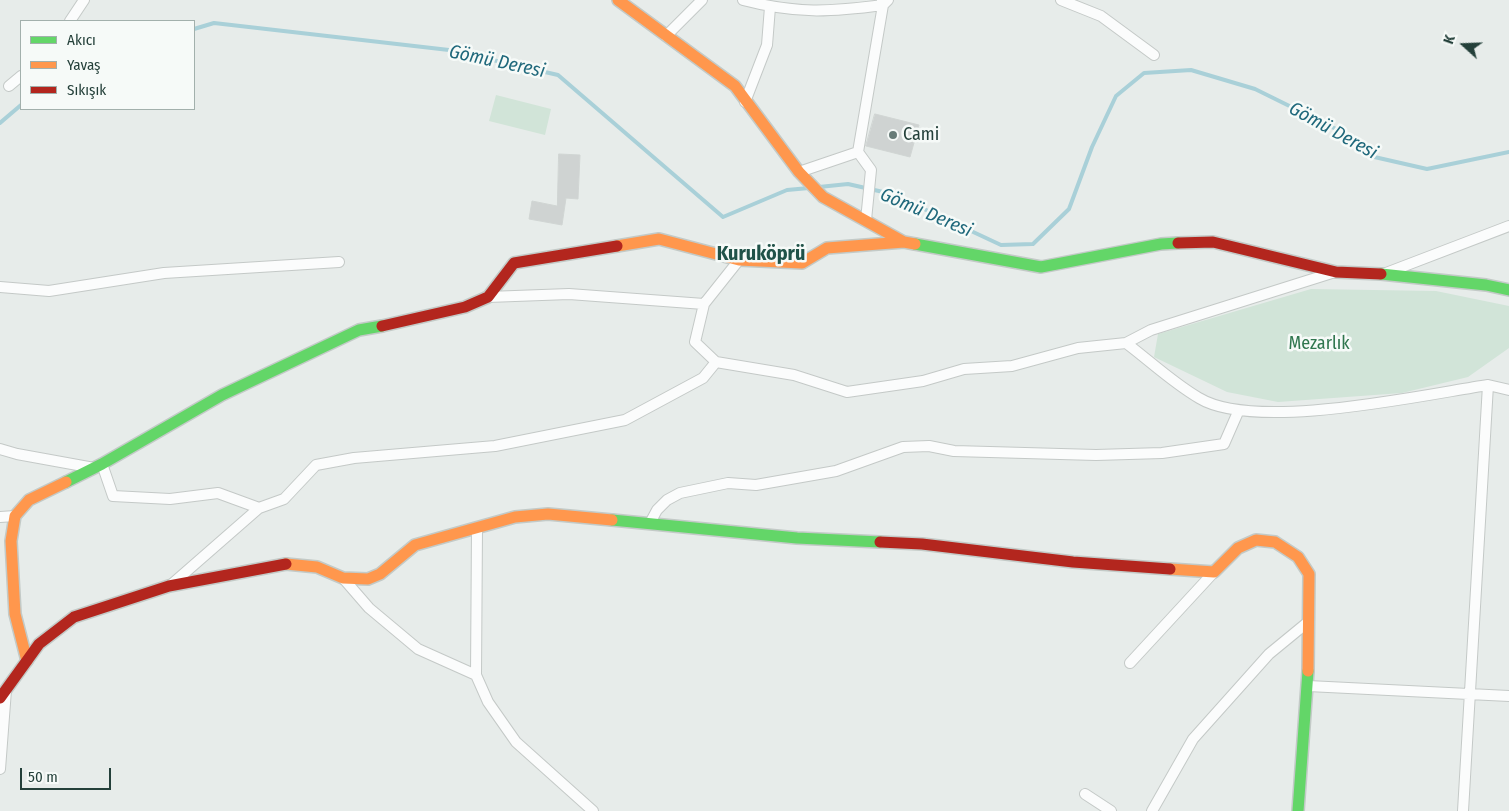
<!DOCTYPE html>
<meta charset="utf-8">
<style>
body{margin:0}
#map{position:relative;width:1509px;height:811px;overflow:hidden;background:#e7ecea;font-family:"Fira Sans Condensed",sans-serif}
canvas{display:block}
.legend{position:absolute;left:20px;top:20px;width:175px;height:90px;box-sizing:border-box;background:#f6faf8;border:1px solid #a2b0ac;margin:0;padding:6px 9px;list-style:none;font-size:15px;color:#24403a}
.legend li{display:flex;align-items:center;gap:10px;height:25px}
.legend b{width:25px;border:1px solid #a2b0ac}
.north{position:absolute;left:1439px;top:20px;width:50px;height:50px;-webkit-text-stroke:4px #f6faf8;paint-order:stroke;rotate:290deg;font-size:14px;font-weight:700;line-height:20px;text-align:center;color:#24403a}
.north::after{content:'';display:block;margin:auto;width:18px;height:22px;background:#24403a;clip-path:polygon(50% 0,100% 100%,50% 72%,0 100%)}
.scale{position:absolute;left:20px;top:768px;width:91px;height:22px;box-sizing:border-box;border:2px solid #24403a;border-top:0;padding-left:6px;font-size:15px;line-height:18px;white-space:nowrap;color:#24403a;-webkit-text-stroke:4px #f6faf8;paint-order:stroke}
</style>
<div id="map">
<canvas width="1509" height="811"></canvas>
<ul class="legend">
<li><b style="height:6px;background:#63d668"></b>Akıcı</li>
<li><b style="height:6px;background:#ff974d"></b>Yavaş</li>
<li><b style="height:6px;background:#b3261e"></b>Sıkışık</li>
</ul>
<div class="north">K</div>
<div class="scale">50 m</div>
</div>
<script>
const c = document.querySelector('canvas').getContext('2d');
c.lineJoin = 'round';
function fillPath(path, color) {
  c.fillStyle = color;
  c.fill(path, 'evenodd');
}
function trace(path, color, width, dash) {
  c.strokeStyle = color;
  c.lineWidth = width;
  c.lineCap = dash ? 'butt' : 'round';
  c.setLineDash(dash || []);
  c.stroke(path);
}
function write(font, color, halo, rows, align = 'center') {
  c.font = font + ' "Fira Sans Condensed",sans-serif';
  c.lineWidth = 5;
  c.setLineDash([]);
  c.textBaseline = 'middle';
  c.strokeStyle = halo;
  c.fillStyle = color;
  for (const [text, x, y, turn = 0] of rows) {
    c.save();
    c.translate(x, y);
    c.rotate((+turn || 0) * Math.PI / 180);
    c.textAlign = isNaN(turn) ? turn : align;
    if (halo) c.strokeText(text, 0, 0);
    c.fillText(text, 0, 0);
    c.restore();
  }
}
const green = new Path2D(`
 M496,95L551,109L545,135L489,121Z
 M1311,289L1436,291L1509,306V348L1468,377L1402,393L1278,402L1227,392L1154,357L1158,334Z`);
const stream = new Path2D(`
 M194,29L214,23L449,50L558,75L723,217L787,190L809,188
 M0,123L21,105
 M819,187L848,184L892,194L1001,245L1033,244L1069,209L1092,147L1116,96L1144,73L1191,70L1255,89L1336,129L1370,156L1427,169L1509,152`);
const building = new Path2D(`
 M875,114L919,125L910,157L866,146Z
 M559,154L580,155L578,199L566,198L562,225L529,219L532,201L557,206Z`);
const street = new Path2D(`
 M743,0C796,14 830,12 883,5L882,1
 M1061,0L1101,16L1154,55
 M70,21L84,0
 M666,36L702,0
 M9,86L21,76
 M745,102L767,45L770,7
 M799,172L858,152
 M866,220L871,170L858,152L883,5L888,0
 M739,260L704,304L695,342L716,362L794,375L847,392L923,381L964,369L1012,366L1078,348L1126,343L1151,330L1335,272
 M1386,273L1509,226
 M0,287L49,291L164,273L339,262
 M488,297L569,294L704,304
 M1126,343C1150,361 1173,383 1199,398C1255,432 1422,395 1488,385L1509,390
 M0,449L17,454L94,468
 M102,464L113,496L170,499L218,493L259,508
 M0,517L15,516
 M650,523L657,510L667,500L680,493L728,483L756,485L836,471L903,447L929,446L954,451L1096,455L1162,453L1224,444L1238,412
 M343,578L369,608L418,649L476,675L488,702L516,742L593,811
 M172,584L259,508L284,499L316,465L354,458L495,446L625,420L703,378L716,362
 M1130,663L1214,572
 M476,675L477,528
 M1308,686L1509,696
 M0,769L6,690
 M1085,794L1111,811
 M1152,811L1193,739L1269,654L1308,622
 M1463,811L1488,385`);
const fast = new Path2D(`
 M915,244L1041,267L1161,244L1178,243
 M1381,274L1486,285L1509,290
 M66,482L102,464L222,395L359,330L382,326
 M612,520L797,538L880,542
 M1298,811L1308,671`);
const slow = new Path2D(`
 M618,0L735,86L799,172L823,197L904,242L915,244
 M617,246L659,239L739,260L802,263L827,248L904,242
 M286,564L317,567L343,578L368,579L380,574L415,545L515,517L548,514L612,520
 M1170,569L1214,572L1238,548L1256,540L1275,542L1298,557L1309,574L1308,671
 M27,661L15,614L11,541L15,516L29,500L66,482`);
const jam = new Path2D(`
 M1178,243L1213,242L1336,272L1381,274
 M382,326L465,307L488,297L514,263L617,246
 M880,542L922,544L1073,562L1170,569
 M0,698L39,644L74,617L169,586L286,564`);
const markers = [
 [893,135,5,"#687c78"]
];
const poiNames = [
 ["Cami",903,135]
];
const parkNames = [
 ["Mezarlık",1319,344]
];
const waterNames = [
 ["Gömü Deresi",497,62,12],
 ["Gömü Deresi",1333,131,29],
 ["Gömü Deresi",926,213,23]
];
const quarterNames = [
 ["Kuruköprü",761,254]
];
fillPath(green, '#d1e4d8');
trace(stream, '#a9d0d8', 4);
fillPath(building, '#cfd3d2');
trace(building, '#d0d5d3', 1);
trace(street, '#c4c9c7', 12);
trace(fast, '#c3cac7', 14);
trace(slow, '#c3cac7', 14);
trace(jam, '#c3cac7', 14);
trace(street, '#fbfcfc', 10);
trace(fast, '#63d668', 11);
trace(slow, '#ff974d', 11);
trace(jam, '#b3261e', 11);
for (const [x, y, r, color] of markers) {
  const dot = new Path2D();
  dot.arc(x, y, r, 0, 2 * Math.PI);
  c.fillStyle = color;
  c.fill(dot);
  trace(dot, '#f6faf8', 2);
}
write('18px', '#24403a', '#f6faf8', poiNames, 'left');
write('18px', '#2f764e', '#f6faf8', parkNames);
write('italic 19px', '#1f687b', '#f6faf8', waterNames);
write('bold 20px', '#205248', '#f6faf8', quarterNames);
</script>
